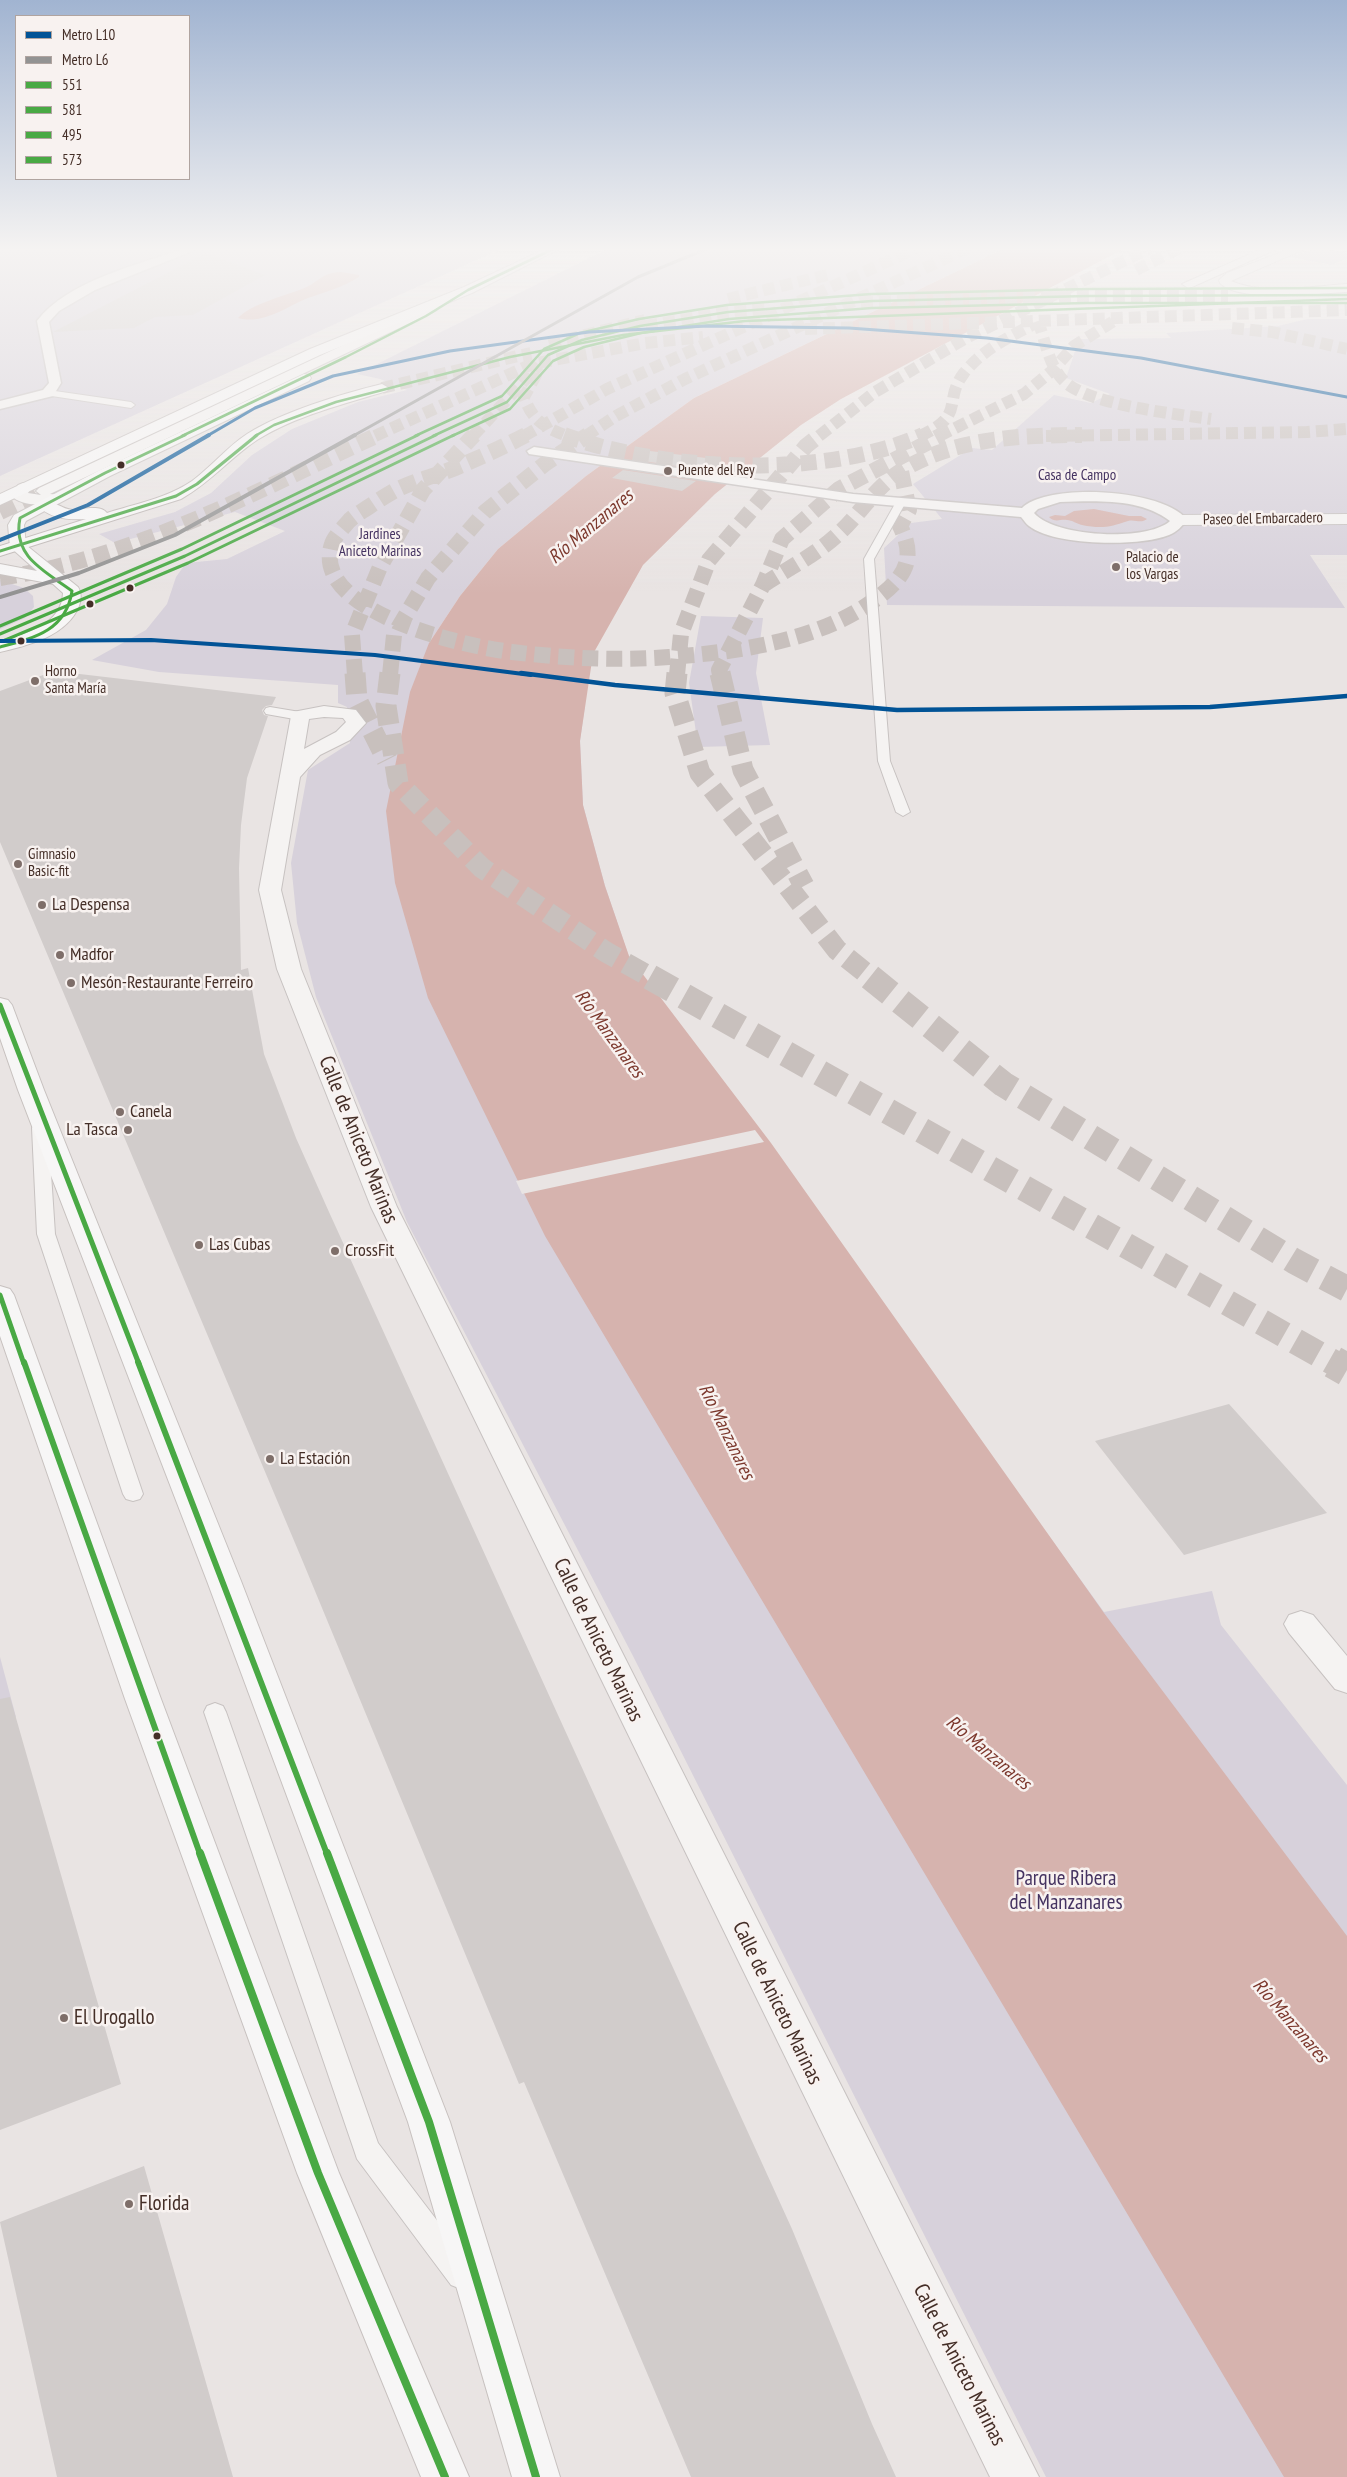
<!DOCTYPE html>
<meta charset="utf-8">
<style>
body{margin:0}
#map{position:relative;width:1347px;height:2477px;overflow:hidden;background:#e9e4e3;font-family:"PT Sans Narrow",sans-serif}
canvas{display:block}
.legend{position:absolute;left:15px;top:15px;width:175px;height:165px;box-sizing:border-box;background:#f8f2f0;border:1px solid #b0a4a0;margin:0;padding:6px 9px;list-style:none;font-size:15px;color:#442e27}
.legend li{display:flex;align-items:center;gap:10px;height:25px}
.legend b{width:25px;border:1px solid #b0a4a0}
</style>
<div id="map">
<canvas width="1347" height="2477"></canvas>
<ul class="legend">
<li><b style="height:6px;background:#015396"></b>Metro L10</li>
<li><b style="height:6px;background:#939393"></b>Metro L6</li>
<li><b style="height:6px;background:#49a944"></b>551</li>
<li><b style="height:6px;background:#49a944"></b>581</li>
<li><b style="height:6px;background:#49a944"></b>495</li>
<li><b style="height:6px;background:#49a944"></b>573</li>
</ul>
</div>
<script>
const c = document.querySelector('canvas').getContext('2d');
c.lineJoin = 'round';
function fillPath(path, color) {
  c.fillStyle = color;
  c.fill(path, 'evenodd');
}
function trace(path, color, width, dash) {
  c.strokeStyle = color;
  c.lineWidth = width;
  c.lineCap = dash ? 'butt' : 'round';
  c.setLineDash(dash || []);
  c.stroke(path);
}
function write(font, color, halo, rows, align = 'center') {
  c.font = font + ' "PT Sans Narrow",sans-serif';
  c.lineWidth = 5;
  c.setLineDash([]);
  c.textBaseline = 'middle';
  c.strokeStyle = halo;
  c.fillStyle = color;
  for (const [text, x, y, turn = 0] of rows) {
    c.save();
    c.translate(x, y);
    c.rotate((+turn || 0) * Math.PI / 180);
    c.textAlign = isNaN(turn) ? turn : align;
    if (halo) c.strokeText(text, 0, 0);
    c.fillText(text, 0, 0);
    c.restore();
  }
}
const green = new Path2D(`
 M0,248H503L0,476Z
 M609,248H1005L694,398L586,476L498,549L460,596L429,643L585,705L580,741L583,805L605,886L629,957L1104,1612L1212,1591L1221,1625L1347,1785V2477H1046L633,1656L407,1222L316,997L297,923L291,863L308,770L350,743L347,707L338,703V685L159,672L92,660L146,630L167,604L176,577L186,563L227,559L285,531L235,512L115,543L99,534L175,512L211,493L252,455L292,429L358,402L407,390L380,379L357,374Z
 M1319,248L1347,253V259L1331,265L1290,257Z
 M1307,319H1347V555H1310L1345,608L887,605L884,548L911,523L942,519L913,484L972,448L992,450L1054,395L1091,403L1110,394L1066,378L1079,339L1171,338L1166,333L1278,326Z
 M0,580L24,588L33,596L34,607L25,618L0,629Z
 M701,616L763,618L756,673L770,745L698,747L689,683Z
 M0,1657L16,1717L0,1723Z`);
const water = new Path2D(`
 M1005,248H1125L841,399L801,425L715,494L643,565L593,654L580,741L583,805L605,886L629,956L771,1143L1104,1613L1347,1936V2477H1284L545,1236L428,998L395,883L386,811L410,692L429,643L460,596L498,549L586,476L694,398Z
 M341,272L359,275V277C343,287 326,292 308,298C286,307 263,325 238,318C251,304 284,296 302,289C319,283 319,273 341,272Z
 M1094,509L1129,516H1141L1147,519C1141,524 1135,519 1128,521C1111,527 1101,529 1082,525C1077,524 1072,520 1067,520C1060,519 1055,523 1049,517L1055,515L1065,516L1074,511Z`);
const pier = new Path2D(`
 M755,1130L764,1142L522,1194L516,1181Z`);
const building = new Path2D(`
 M206,253L265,275L193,315L155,317L134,328L53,332Z
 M650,451L722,460L709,471L637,460Z
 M623,470L696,481L682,491L612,478Z
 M54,671L276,697L272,705L266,706L262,710L264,715L268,716L247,778L241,825L239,868L241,970L248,968L264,1054L296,1138L329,1212L792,2229L872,2424L896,2477H691L524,2082L519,2084L303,1562L0,842V691Z
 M1229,1404L1327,1513L1184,1555L1095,1441Z
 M10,1697L121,2084L0,2130V1699Z
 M144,2166L233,2477H57L0,2222Z`);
const minorTunnel = new Path2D(`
 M0,512L44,491`);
const motorwayTunnelFar4 = new Path2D(`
 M1136,270L1180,248
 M728,299L827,275
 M861,302L1087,296H1228
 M1038,321C1045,340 1049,366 1064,381C1088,405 1176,414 1211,419
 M1232,328L1272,332L1347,349
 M628,329L728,312L766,309
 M805,329L1347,310
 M549,344L645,320
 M537,373L524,397C533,421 544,427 567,436
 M382,388L531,353
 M375,436L532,364L645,343L703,337
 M473,436L539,365
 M524,436L607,389L917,248
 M586,436L616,416L685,379L968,248
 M819,436L875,392L966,338L1150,248
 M920,436C967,415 942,402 964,373C982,350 1009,337 1034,324
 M939,436L1024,394L1053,370L1074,346L1117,319
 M1046,436L1307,432L1347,429`);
const motorwayTunnelFar3 = new Path2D(`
 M526,435C503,447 479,458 455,468C435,476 413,481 394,491C385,496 376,502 367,508C361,512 353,516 348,522C343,528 334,537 332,544C309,612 467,647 512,652C563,658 617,661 669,657C738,652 819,641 876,599C904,578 917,560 900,526L909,510L901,471
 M564,435C665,472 823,479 923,435
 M0,578C135,558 256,491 378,435
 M763,585C787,569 815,555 836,536C859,516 874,488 901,471C953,438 1022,435 1082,435
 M355,675L352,635L380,567L423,490L474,435
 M390,675L394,635L428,578L485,512L546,463L588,435
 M677,675L681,634L709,560L806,446L820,435
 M720,675L719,670L763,585L782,539L839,489L942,435`);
const motorwayTunnelFar2 = new Path2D(`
 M355,673L357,700L387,760
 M390,673L386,706L398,783L482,868L606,952L652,978
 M677,673L675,693L700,773L837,950L872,978
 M720,673L743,770L804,886`);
const motorwayTunnelFar1 = new Path2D(`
 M650,977L1336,1364
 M870,977L1003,1084L1294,1261L1347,1289`);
const motorwayTunnel = new Path2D(`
 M1333,1362L1347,1370`);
const service = new Path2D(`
 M48,390L131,402L135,405L131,408L45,395L44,393Z
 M901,499L906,502L874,559L890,761L910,812L903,816L896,812L878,761L864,559L896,502Z
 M270,707L300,712L306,716L300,720L266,714L264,711L266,708Z
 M40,1123L46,1125L48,1128L55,1234L143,1494L140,1499L133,1501L126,1499L123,1494L37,1234L32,1128L34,1125Z
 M215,1703L223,1706L226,1712L378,2143L471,2265L475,2275L471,2285L461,2289L451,2285L357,2159L354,2150L204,1712L207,1706Z`);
const pedestrian = new Path2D(`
 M186,248H200L95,290L59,311L49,322L61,383L53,396L0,409V401L43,390L49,383L37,321C67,281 140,264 186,248Z
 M534,447L853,494L1022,508C1048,482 1165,489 1187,520C1182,526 1177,532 1169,535C1140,547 1054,546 1029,526C1026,524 1024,520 1021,517L853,502L529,454L527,451ZM1060,502C1096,501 1140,498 1170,521C1147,542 1054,537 1034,513L1038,509Z`);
const minor = new Path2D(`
 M1292,248H1307L1231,281C1265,296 1311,286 1347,284V292C1321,293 1238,303 1220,283L1219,280L1227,273Z
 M433,303L439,307L437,310L50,494L61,495L64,498L61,501C48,505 21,508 11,495L18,485L23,483L31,488L28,493L41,495L36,491L39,488Z
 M1347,514V524L1179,525L1171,520L1179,515Z
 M324,706L356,710L366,723L350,740L320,755L300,777L281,890L301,969L397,1207L1039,2477H990L371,1207L277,969L259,890L291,716L293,712ZM324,717L343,718L346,722L336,732L304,749L309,719Z
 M1301,1611L1313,1615L1347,1656V1693L1335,1689L1289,1633L1284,1624L1289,1615Z`);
const primary = new Path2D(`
 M547,248H561L472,293L320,355L0,505V494L310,349L464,287Z
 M304,374L309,375L311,378L309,381L110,476L26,521L24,525L26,545L78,587C82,593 81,600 79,606C67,636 29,645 0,652V641C26,634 62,624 63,593L53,584L0,574V564L37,571L10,547L8,525L14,515L100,470Z
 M0,998L8,1000L12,1005L44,1090L241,1581L450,2122L560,2477H512L408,2122L207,1581L18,1090L0,1038Z
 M0,1286L10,1289L14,1295L161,1699L339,2173L469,2477H421L297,2173L125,1699L0,1336Z`);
const motorway = new Path2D(`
 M1264,248H1279L1192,287L1188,288L1182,284Z
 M382,384L389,388L387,391C344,404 295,416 257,440C230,458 210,483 181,499L0,556V546L86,519C69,520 48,519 37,504L40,501C52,498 60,509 73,510C82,510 100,504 107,513C135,504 167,498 192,481C211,467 227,447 247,434C282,412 341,394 382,384Z`);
const bus1Far1 = new Path2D(`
 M433,436L507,402L548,355L582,340L640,326L728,312L872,301L1087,296L1347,295`);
const bus1 = new Path2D(`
 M0,634L185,556L436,435`);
const bus2Far1 = new Path2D(`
 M452,436L510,409L553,361L584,347L641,333L729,319L872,308L1087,303H1347`);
const bus2 = new Path2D(`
 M3,641L188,563L454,435`);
const bus3Far1 = new Path2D(`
 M415,436L502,396L544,349L580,333L639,319L727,305L871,294L1087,289L1347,288`);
const bus3 = new Path2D(`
 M0,626L182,549L418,435`);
const bus4Far4 = new Path2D(`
 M182,436L346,357L426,316L468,290L555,248
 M255,436L274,425L336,402L510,357L623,335L745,321L1347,299`);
const bus4Far3 = new Path2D(`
 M0,551L176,496L197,484L257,435
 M0,647C34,638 66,631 72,591C45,571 12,557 20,518L105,473L185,435`);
const bus4Far2 = new Path2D(`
 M0,1005L139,1364
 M0,1295L24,1364`);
const bus4Far1 = new Path2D(`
 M24,1362L200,1854
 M138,1362L327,1854`);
const bus4 = new Path2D(`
 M200,1853L318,2173L445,2477
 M327,1853L429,2122L536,2477`);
const metro1Far2 = new Path2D(`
 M207,436L255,408L333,376L450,351L589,332L707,326L849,328L987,338L1141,358L1347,397`);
const metro1Far1 = new Path2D(`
 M0,540L88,505L209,435
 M0,641L151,640L375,655L531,675`);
const metro1 = new Path2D(`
 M521,673L615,685L897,710L1210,707L1347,696`);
const metro2Far1 = new Path2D(`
 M353,436L638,277L709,248`);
const metro2 = new Path2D(`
 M0,597L79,573L175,535L355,435`);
const markers = [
 [121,465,4.5,"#442e27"],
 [668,471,5,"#7e6e69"],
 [1116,567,5,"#7e6e69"],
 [130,588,4.5,"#442e27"],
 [90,604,4.5,"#442e27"],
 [21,641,4.5,"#442e27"],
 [35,681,5,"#7e6e69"],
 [18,864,5,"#7e6e69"],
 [42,905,5,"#7e6e69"],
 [60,955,5,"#7e6e69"],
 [71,983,5,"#7e6e69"],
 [120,1112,5,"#7e6e69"],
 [128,1130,5,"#7e6e69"],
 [199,1245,5,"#7e6e69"],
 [335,1251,5,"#7e6e69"],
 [270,1459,5,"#7e6e69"],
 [157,1736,4.5,"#442e27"],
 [64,2018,5,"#7e6e69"],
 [129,2204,5,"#7e6e69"]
];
const farPoinames = [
 ["Puente del Rey",678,471],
 ["Palacio de",1126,558],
 ["los Vargas",1126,575],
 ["Horno",45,672],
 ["Santa María",45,689],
 ["Gimnasio",28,855],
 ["Basic-fit",28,872]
];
const farParknames = [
 ["Casa de Campo",1077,476],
 ["Jardines",380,535],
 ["Aniceto Marinas",380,552]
];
const farStreetnames = [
 ["Paseo del Embarcadero",1263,519,-1]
];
const poiNames = [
 ["La Despensa",52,905],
 ["Madfor",70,955],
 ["Mesón-Restaurante Ferreiro",81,983],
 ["Canela",130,1112],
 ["La Tasca",118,1130,"right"],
 ["Las Cubas",209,1245],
 ["CrossFit",345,1251],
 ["La Estación",280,1459]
];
const waterNames = [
 ["Río Manzanares",591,527,-40],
 ["Río Manzanares",609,1034,54],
 ["Río Manzanares",726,1432,64],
 ["Río Manzanares",988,1753,40],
 ["Río Manzanares",1290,2021,49]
];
const nearStreetnames = [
 ["Calle de Aniceto Marinas",358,1140,68],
 ["Calle de Aniceto Marinas",598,1640,64],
 ["Calle de Aniceto Marinas",777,2003,64],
 ["Calle de Aniceto Marinas",959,2365,63]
];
const nearParknames = [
 ["Parque Ribera",1066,1879],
 ["del Manzanares",1066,1903]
];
const nearPoinames = [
 ["El Urogallo",74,2018],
 ["Florida",139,2204]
];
fillPath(green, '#d7d1db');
fillPath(water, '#d6b3ae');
fillPath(pier, '#e9e4e3');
fillPath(building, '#d1cccb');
trace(minorTunnel, '#c8c0bd', 16, [16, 8]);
trace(motorwayTunnelFar4, '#c8c0bd', 12, [12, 6]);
trace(motorwayTunnelFar3, '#c8c0bd', 16, [16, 8]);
trace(motorwayTunnelFar2, '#c8c0bd', 21, [21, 10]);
trace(motorwayTunnelFar1, '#c8c0bd', 26, [26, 13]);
trace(motorwayTunnel, '#c8c0bd', 33, [33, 17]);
trace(service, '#c7c2c1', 2);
trace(pedestrian, '#c7c2c1', 3);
trace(minor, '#c7c2c1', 2);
trace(primary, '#c7c1bf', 2);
trace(motorway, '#beb7b5', 2);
fillPath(service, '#f5f3f2');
fillPath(pedestrian, '#f5f3f2');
fillPath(minor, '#f5f3f2');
fillPath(primary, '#f7f6f6');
fillPath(motorway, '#f7f6f6');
trace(bus1Far1, '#49a944', 2.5);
trace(bus1, '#49a944', 3);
trace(bus2Far1, '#49a944', 2.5);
trace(bus2, '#49a944', 3);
trace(bus3Far1, '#49a944', 2.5);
trace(bus3, '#49a944', 3);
trace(bus4Far4, '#49a944', 2.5);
trace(bus4Far3, '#49a944', 3);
trace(bus4Far2, '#49a944', 5);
trace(bus4Far1, '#49a944', 6);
trace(bus4, '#49a944', 8);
trace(metro1Far2, '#015396', 3);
trace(metro1Far1, '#015396', 4);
trace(metro1, '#015396', 4.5);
trace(metro2Far1, '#939393', 3);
trace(metro2, '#939393', 4);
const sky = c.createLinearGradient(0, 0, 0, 594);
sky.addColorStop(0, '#a1b4d1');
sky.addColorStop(0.42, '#f5f3f2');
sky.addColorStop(1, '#f5f3f200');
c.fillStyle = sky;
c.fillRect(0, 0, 1347, 594);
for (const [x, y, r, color] of markers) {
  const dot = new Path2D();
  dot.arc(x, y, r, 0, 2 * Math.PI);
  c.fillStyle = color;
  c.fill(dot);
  trace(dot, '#f8f2f0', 2);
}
write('15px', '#442e27', '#f8f2f0', farPoinames, 'left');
write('15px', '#453361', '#f8f2f0', farParknames);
write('15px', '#442e27', '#f8f2f0', farStreetnames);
write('18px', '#442e27', '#f8f2f0', poiNames, 'left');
write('italic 19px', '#7c382d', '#f8f2f0', waterNames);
write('21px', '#442e27', '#f8f2f0', nearStreetnames);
write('21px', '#453361', '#f8f2f0', nearParknames);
write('21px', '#442e27', '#f8f2f0', nearPoinames, 'left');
</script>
